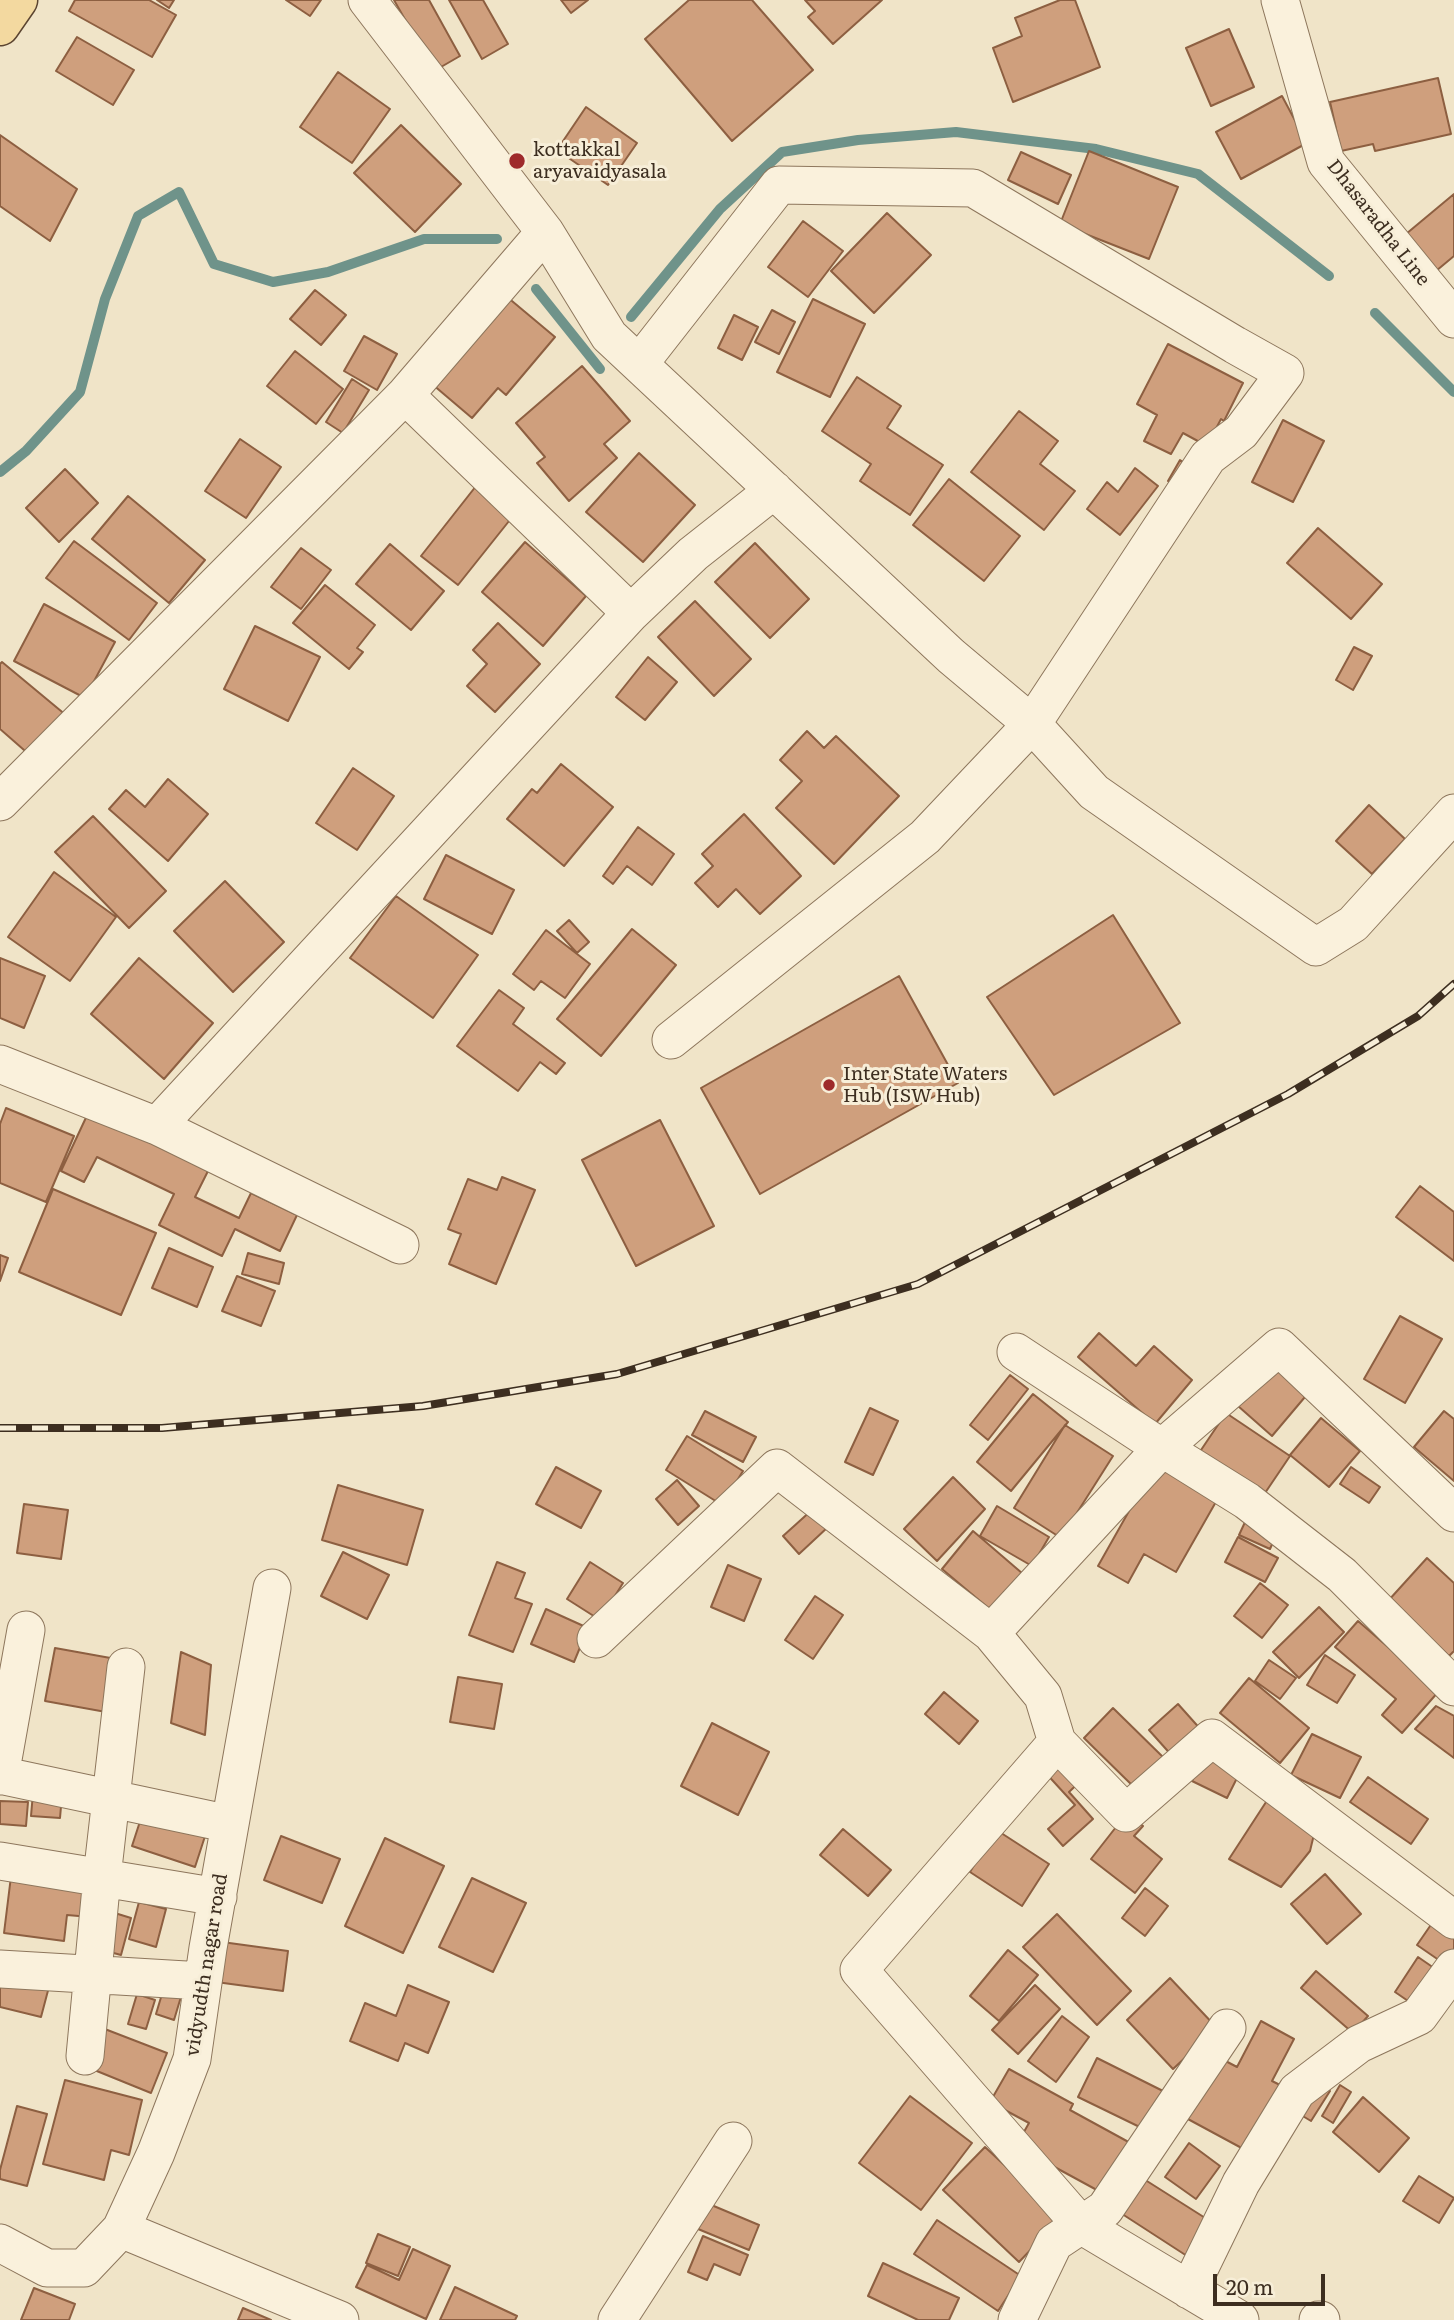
<!DOCTYPE html>
<style>
body{margin:0}
#map{position:relative;width:1454px;height:2320px;overflow:hidden;background:#f0e4c8;font-family:Literata,serif}
canvas{display:block}
.scale{position:absolute;left:1213px;top:2274px;width:112px;height:32px;box-sizing:border-box;border:4px solid #3d2e20;border-top:0;padding-left:9px;font-size:21px;line-height:24px;white-space:nowrap;color:#3d2e20;-webkit-text-stroke:5px #f7eed8;paint-order:stroke}
</style>
<div id="map">
<canvas width="1454" height="2320"></canvas>
<div class="scale">20 m</div>
</div>
<script>
const c = document.querySelector('canvas').getContext('2d');
c.lineJoin = 'round';
function trace(path, color, width, dash) {
  c.strokeStyle = color;
  c.lineWidth = width;
  c.lineCap = dash ? 'butt' : 'round';
  c.setLineDash(dash || []);
  c.stroke(path);
}
function fillPath(path, color) {
  c.fillStyle = color;
  c.fill(path, 'evenodd');
}
function write(font, color, halo, rows, align = 'center') {
  c.font = font + ' Literata,serif';
  c.lineWidth = 6;
  c.setLineDash([]);
  c.textBaseline = 'middle';
  c.strokeStyle = halo;
  c.fillStyle = color;
  for (const [text, x, y, turn = 0] of rows) {
    c.save();
    c.translate(x, y);
    c.rotate((+turn || 0) * Math.PI / 180);
    c.textAlign = isNaN(turn) ? turn : align;
    if (halo) c.strokeText(text, 0, 0);
    c.fillText(text, 0, 0);
    c.restore();
  }
}
const stream = new Path2D(`
 M536,289L600,369
 M1375,313L1454,392
 M631,317L720,209L782,152L858,140L956,132L1096,149L1198,174L1329,276
 M0,472L26,451L80,392L105,299L138,216L179,192L214,264L273,282L328,272L424,239H497`);
const building = new Path2D(`
 M75,0H149L176,15L152,57L69,11Z
 M157,0H174L169,8Z
 M286,0H321L310,16Z
 M394,0H429L460,56L434,71Z
 M449,0H483L508,44L482,59Z
 M561,0H588L571,13Z
 M689,0H752L813,70L732,141L645,39Z
 M805,0H882L833,44L808,17L815,11Z
 M1060,0H1075L1100,67L1013,102L993,48L1022,36L1015,18Z
 M1229,29L1254,87L1211,106L1186,48Z
 M77,37L134,70L113,105L56,71Z
 M338,72L390,109L352,163L300,127Z
 M1438,78L1451,134L1375,151L1373,144L1341,151L1330,102Z
 M1282,96L1307,143L1241,179L1216,132Z
 M586,107L637,143L608,185L557,150Z
 M401,125L461,184L415,232L354,173Z
 M0,135L77,189L50,241L0,206Z
 M1089,151L1178,187L1149,259L1060,224Z
 M1021,152L1071,175L1058,204L1008,180Z
 M1454,194V256L1436,271L1406,234Z
 M887,213L931,255L874,313L831,271Z
 M803,221L843,251L808,297L768,267Z
 M315,290L346,315L321,345L290,319Z
 M506,296L555,337L506,395L498,388L472,418L432,384Z
 M813,299L865,324L830,397L777,372Z
 M772,310L795,322L779,354L755,342Z
 M734,315L758,327L742,360L718,348Z
 M364,336L397,354L377,390L344,371Z
 M1168,344L1243,383L1224,421L1221,419L1207,446L1183,433L1171,454L1144,441L1157,415L1137,404Z
 M295,351L343,389L316,424L267,386Z
 M582,366L630,421L604,444L617,458L569,501L537,463L545,457L516,423Z
 M857,377L901,406L887,428L943,465L910,515L860,481L871,464L822,431Z
 M352,379L369,390L343,433L326,422Z
 M1019,411L1058,441L1040,464L1075,491L1044,530L971,472Z
 M1283,420L1324,441L1293,502L1252,482Z
 M240,439L281,467L246,518L205,491Z
 M639,453L695,505L643,562L586,512Z
 M1180,460L1194,469L1181,490L1168,481Z
 M1135,468L1158,486L1120,535L1087,509L1107,482L1118,492Z
 M65,469L98,503L59,542L26,508Z
 M949,479L1020,536L984,581L913,525Z
 M480,481L517,511L458,585L421,556Z
 M128,496L205,560L169,603L92,539Z
 M1318,528L1382,584L1351,619L1287,563Z
 M74,541L157,603L129,640L46,578Z
 M525,542L586,596L543,646L482,592Z
 M755,543L809,599L770,638L715,582Z
 M390,544L444,591L411,630L356,584Z
 M301,548L331,570L301,609L271,587Z
 M325,585L375,625L357,648L363,652L349,669L293,623Z
 M695,601L751,659L714,696L658,637Z
 M44,604L115,642L85,698L14,661Z
 M498,623L540,664L495,712L467,686L487,664L473,650Z
 M255,626L320,657L288,721L224,689Z
 M1354,647L1372,656L1353,690L1336,680Z
 M648,657L677,682L645,720L616,697Z
 M2,662L67,716L32,757L0,729V664Z
 M807,731L824,748L836,736L899,796L834,864L776,808L802,781L780,760Z
 M561,764L613,807L564,866L507,819L532,789L537,793Z
 M353,768L394,796L357,850L316,823Z
 M168,779L208,814L168,861L109,809L126,790L145,807Z
 M1369,805L1405,839L1372,874L1336,841Z
 M744,814L801,876L760,914L736,889L718,907L695,883L713,866L702,854Z
 M93,816L166,891L129,928L55,852Z
 M638,827L674,854L652,885L627,866L613,884L603,876Z
 M446,855L514,890L492,934L424,899Z
 M54,872L116,917L70,981L8,937Z
 M225,881L284,942L233,992L174,931Z
 M396,896L478,955L433,1018L350,958Z
 M1113,915L1180,1023L1054,1095L987,997Z
 M569,920L589,942L577,953L557,931Z
 M632,929L676,965L601,1056L557,1019Z
 M546,930L590,964L565,998L541,981L534,990L513,974Z
 M0,958L45,976L24,1028L0,1018Z
 M139,958L213,1023L164,1079L91,1014Z
 M899,976L958,1083L760,1194L701,1088Z
 M499,990L524,1008L513,1024L565,1063L556,1074L540,1062L518,1091L457,1046Z
 M6,1108L74,1136L46,1202L0,1183V1124Z
 M90,1109L210,1167L195,1197L239,1218L251,1193L297,1215L280,1251L235,1229L222,1256L159,1225L174,1194L97,1157L84,1182L61,1171Z
 M660,1120L714,1226L636,1266L582,1160Z
 M502,1177L535,1190L496,1284L449,1264L461,1234L448,1229L468,1179L497,1190Z
 M1420,1186L1454,1212V1261L1396,1217Z
 M53,1189L156,1233L121,1315L19,1272Z
 M169,1248L213,1267L197,1307L152,1288Z
 M248,1253L284,1263L279,1284L242,1274Z
 M0,1255L8,1258L0,1281Z
 M237,1276L275,1291L261,1326L222,1311Z
 M1400,1316L1442,1339L1405,1403L1364,1379Z
 M1099,1333L1136,1366L1154,1346L1192,1380L1155,1424L1078,1357Z
 M1276,1362L1310,1391L1272,1436L1238,1406Z
 M1010,1375L1028,1389L988,1440L970,1425Z
 M1033,1394L1068,1422L1011,1491L977,1462Z
 M870,1408L898,1421L873,1475L845,1462Z
 M705,1411L756,1437L743,1462L692,1435Z
 M1444,1411L1454,1419V1481L1414,1447Z
 M1226,1413L1290,1456L1263,1496L1199,1453Z
 M1321,1418L1360,1451L1329,1487L1290,1455Z
 M1065,1425L1113,1456L1061,1538L1014,1508Z
 M687,1436L743,1471L722,1505L666,1470Z
 M1155,1465L1217,1500L1176,1572L1144,1554L1128,1583L1098,1566Z
 M556,1467L601,1491L581,1528L536,1504Z
 M1351,1467L1380,1487L1369,1503L1340,1484Z
 M953,1477L985,1509L937,1561L904,1529Z
 M677,1480L699,1506L678,1525L656,1499Z
 M338,1485L423,1510L407,1565L322,1540Z
 M24,1504L68,1510L61,1559L17,1553Z
 M997,1506L1049,1537L1032,1566L980,1536Z
 M813,1509L828,1527L799,1554L783,1536Z
 M1246,1520L1277,1533L1270,1549L1239,1535Z
 M973,1531L1030,1580L999,1617L942,1569Z
 M1238,1537L1278,1558L1265,1582L1225,1562Z
 M343,1552L389,1575L367,1619L321,1596Z
 M1427,1558L1454,1583V1651L1449,1656L1388,1601Z
 M497,1562L525,1573L515,1598L532,1604L513,1652L469,1635Z
 M590,1562L623,1583L600,1620L567,1599Z
 M728,1565L761,1579L744,1621L711,1607Z
 M1260,1583L1288,1605L1262,1638L1234,1616Z
 M815,1596L843,1615L813,1659L785,1640Z
 M1319,1607L1344,1632L1299,1678L1273,1652Z
 M546,1609L588,1628L574,1662L531,1644Z
 M1358,1621L1439,1691L1402,1733L1382,1715L1396,1699L1335,1647Z
 M55,1648L116,1659L106,1712L45,1701Z
 M181,1652L211,1665L205,1735L171,1723Z
 M1325,1655L1355,1675L1337,1703L1307,1685Z
 M1269,1660L1296,1678L1280,1699L1255,1681Z
 M458,1677L502,1684L494,1729L450,1722Z
 M1249,1678L1309,1728L1280,1763L1220,1713Z
 M944,1692L978,1721L959,1744L925,1714Z
 M1178,1704L1203,1732L1174,1758L1149,1730Z
 M1436,1706L1454,1716V1758L1415,1729Z
 M1113,1708L1167,1761L1138,1791L1084,1738Z
 M712,1723L769,1752L738,1815L681,1786Z
 M1312,1734L1361,1757L1340,1798L1291,1775Z
 M1069,1747L1091,1771L1069,1792L1093,1819L1063,1846L1048,1829L1075,1805L1043,1770Z
 M1206,1751L1242,1768L1227,1798L1192,1781Z
 M1368,1777L1428,1819L1411,1844L1350,1802Z
 M33,1793L62,1795L60,1818L31,1816Z
 M1268,1799L1316,1826L1310,1851L1281,1887L1229,1859Z
 M0,1801L28,1802L26,1826L0,1824Z
 M145,1806L208,1827L195,1867L132,1846Z
 M1127,1813L1143,1826L1134,1836L1162,1859L1135,1893L1091,1859Z
 M843,1829L891,1870L868,1896L820,1855Z
 M995,1829L1049,1864L1022,1906L970,1872Z
 M281,1836L340,1859L322,1903L264,1880Z
 M385,1838L444,1866L403,1953L345,1926Z
 M14,1852L97,1863L90,1917L67,1915L64,1941L4,1933Z
 M1325,1874L1361,1914L1327,1944L1291,1904Z
 M472,1878L526,1903L493,1972L439,1947Z
 M1145,1888L1168,1906L1145,1936L1122,1918Z
 M139,1902L166,1909L156,1947L129,1939Z
 M105,1910L131,1918L121,1955L95,1948Z
 M1057,1914L1131,1991L1097,2025L1023,1947Z
 M1437,1916L1454,1928V1953L1446,1965L1417,1945Z
 M222,1942L288,1951L283,1991L216,1982Z
 M1008,1950L1038,1975L999,2021L970,1996Z
 M1418,1957L1434,1968L1411,2003L1395,1992Z
 M0,1970L50,1983L41,2017L0,2007Z
 M1316,1971L1368,2016L1353,2033L1301,1988Z
 M1170,1978L1217,2028L1173,2069L1127,2020Z
 M165,1984L183,1990L174,2020L156,2014Z
 M408,1985L449,2002L428,2053L405,2043L398,2061L350,2041L365,2003L396,2016Z
 M1035,1985L1060,2009L1018,2054L992,2030Z
 M137,1994L155,2000L146,2029L128,2024Z
 M1062,2016L1089,2037L1056,2082L1028,2061Z
 M1261,2021L1294,2039L1272,2081L1284,2087L1249,2152L1186,2118L1218,2057L1237,2067Z
 M97,2026L167,2053L151,2093L82,2065Z
 M1097,2058L1171,2095L1152,2133L1078,2097Z
 M1009,2069L1073,2104L1070,2110L1134,2145L1106,2195L1016,2146L1029,2123L990,2102Z
 M65,2080L142,2100L129,2155L111,2150L104,2180L43,2164Z
 M1318,2084L1330,2091L1311,2121L1301,2115Z
 M1340,2085L1351,2092L1333,2123L1322,2116Z
 M910,2096L972,2143L921,2210L859,2163Z
 M1363,2097L1409,2138L1379,2172L1333,2132Z
 M17,2106L47,2114L27,2186L0,2179V2170Z
 M1189,2143L1220,2166L1196,2199L1165,2177Z
 M985,2147L1061,2218L1019,2262L943,2190Z
 M1139,2176L1210,2221L1187,2256L1116,2210Z
 M1419,2176L1454,2198L1439,2223L1403,2201Z
 M709,2204L759,2225L749,2250L698,2229Z
 M937,2220L1021,2276L998,2311L914,2254Z
 M378,2234L410,2247L398,2276L366,2263Z
 M703,2236L748,2255L740,2275L714,2264L707,2280L688,2272Z
 M413,2249L450,2266L426,2319L356,2287L367,2265L399,2280Z
 M883,2263L959,2298L949,2320H918L868,2296Z
 M455,2287L517,2316L515,2320H440Z
 M34,2288L75,2304L69,2320H21Z
 M243,2308L271,2320H238Z`);
const minor = new Path2D(`
 M367,0L545,232L609,336L951,656L1032,724L1094,792L1316,947L1353,924L1454,813
 M1280,0L1326,162L1454,319
 M639,364L779,185L973,188L1235,345L1285,373L1241,432L1208,457L1032,724L925,837L671,1040
 M405,395L631,613
 M0,802L405,395L545,232
 M0,1064L157,1126L631,613L693,554L774,490
 M157,1126L400,1245
 M1016,1352L1162,1448L1247,1501L1342,1575L1454,1687
 M991,1633L1043,1696L1057,1742
 M596,1639L777,1468L991,1633L1162,1448L1279,1347L1454,1513
 M0,1775L230,1824
 M0,1776L26,1630
 M0,1861L218,1897
 M0,1969L203,1981
 M85,2056L102,1877L126,1667
 M121,2229L340,2320
 M0,2243L47,2268H84L121,2229L156,2153L192,2059L208,1948L272,1588
 M1189,2290L1241,2183L1297,2091L1359,2044L1419,2016L1454,1968
 M617,2320L733,2141
 M1017,2320L1054,2243L1105,2209L1227,2028
 M1240,2320L1081,2225L859,1970L1057,1742L1126,1813L1212,1738L1454,1920
 M1318,2320H1321`);
const major = new Path2D(`
 M0,26L18,0`);
const rail = new Path2D(`
 M0,1428H162L423,1406L617,1374L918,1284L1288,1094L1418,1016L1454,984`);
const markers = [
 [517,161,9,"#9e2a2b"],
 [829,1085,7,"#9e2a2b"]
];
const poiNames = [
 ["kottakkal",533,150],
 ["aryavaidyasala",533,172],
 ["Inter State Waters",843,1074],
 ["Hub (ISW Hub)",843,1096]
];
const streetNames = [
 ["Dhasaradha Line",1378,223,52],
 ["vidyudth nagar road",207,1965,-81]
];
trace(stream, '#6f938a', 10);
fillPath(building, '#cf9f7d');
trace(building, '#8d5f41', 2);
trace(minor, '#8d765c', 39);
trace(major, '#5b4430', 41);
trace(minor, '#faf1dc', 37);
trace(major, '#f3d9a0', 38);
trace(rail, '#3d2e20', 8);
trace(rail, '#f7eed8', 5, [16]);
for (const [x, y, r, color] of markers) {
  const dot = new Path2D();
  dot.arc(x, y, r, 0, 2 * Math.PI);
  c.fillStyle = color;
  c.fill(dot);
  trace(dot, '#f7eed8', 2.5);
}
write('19px', '#3d2e20', '#f7eed8', poiNames, 'left');
write('19px', '#3d2e20', '#f7eed8', streetNames);
</script>
